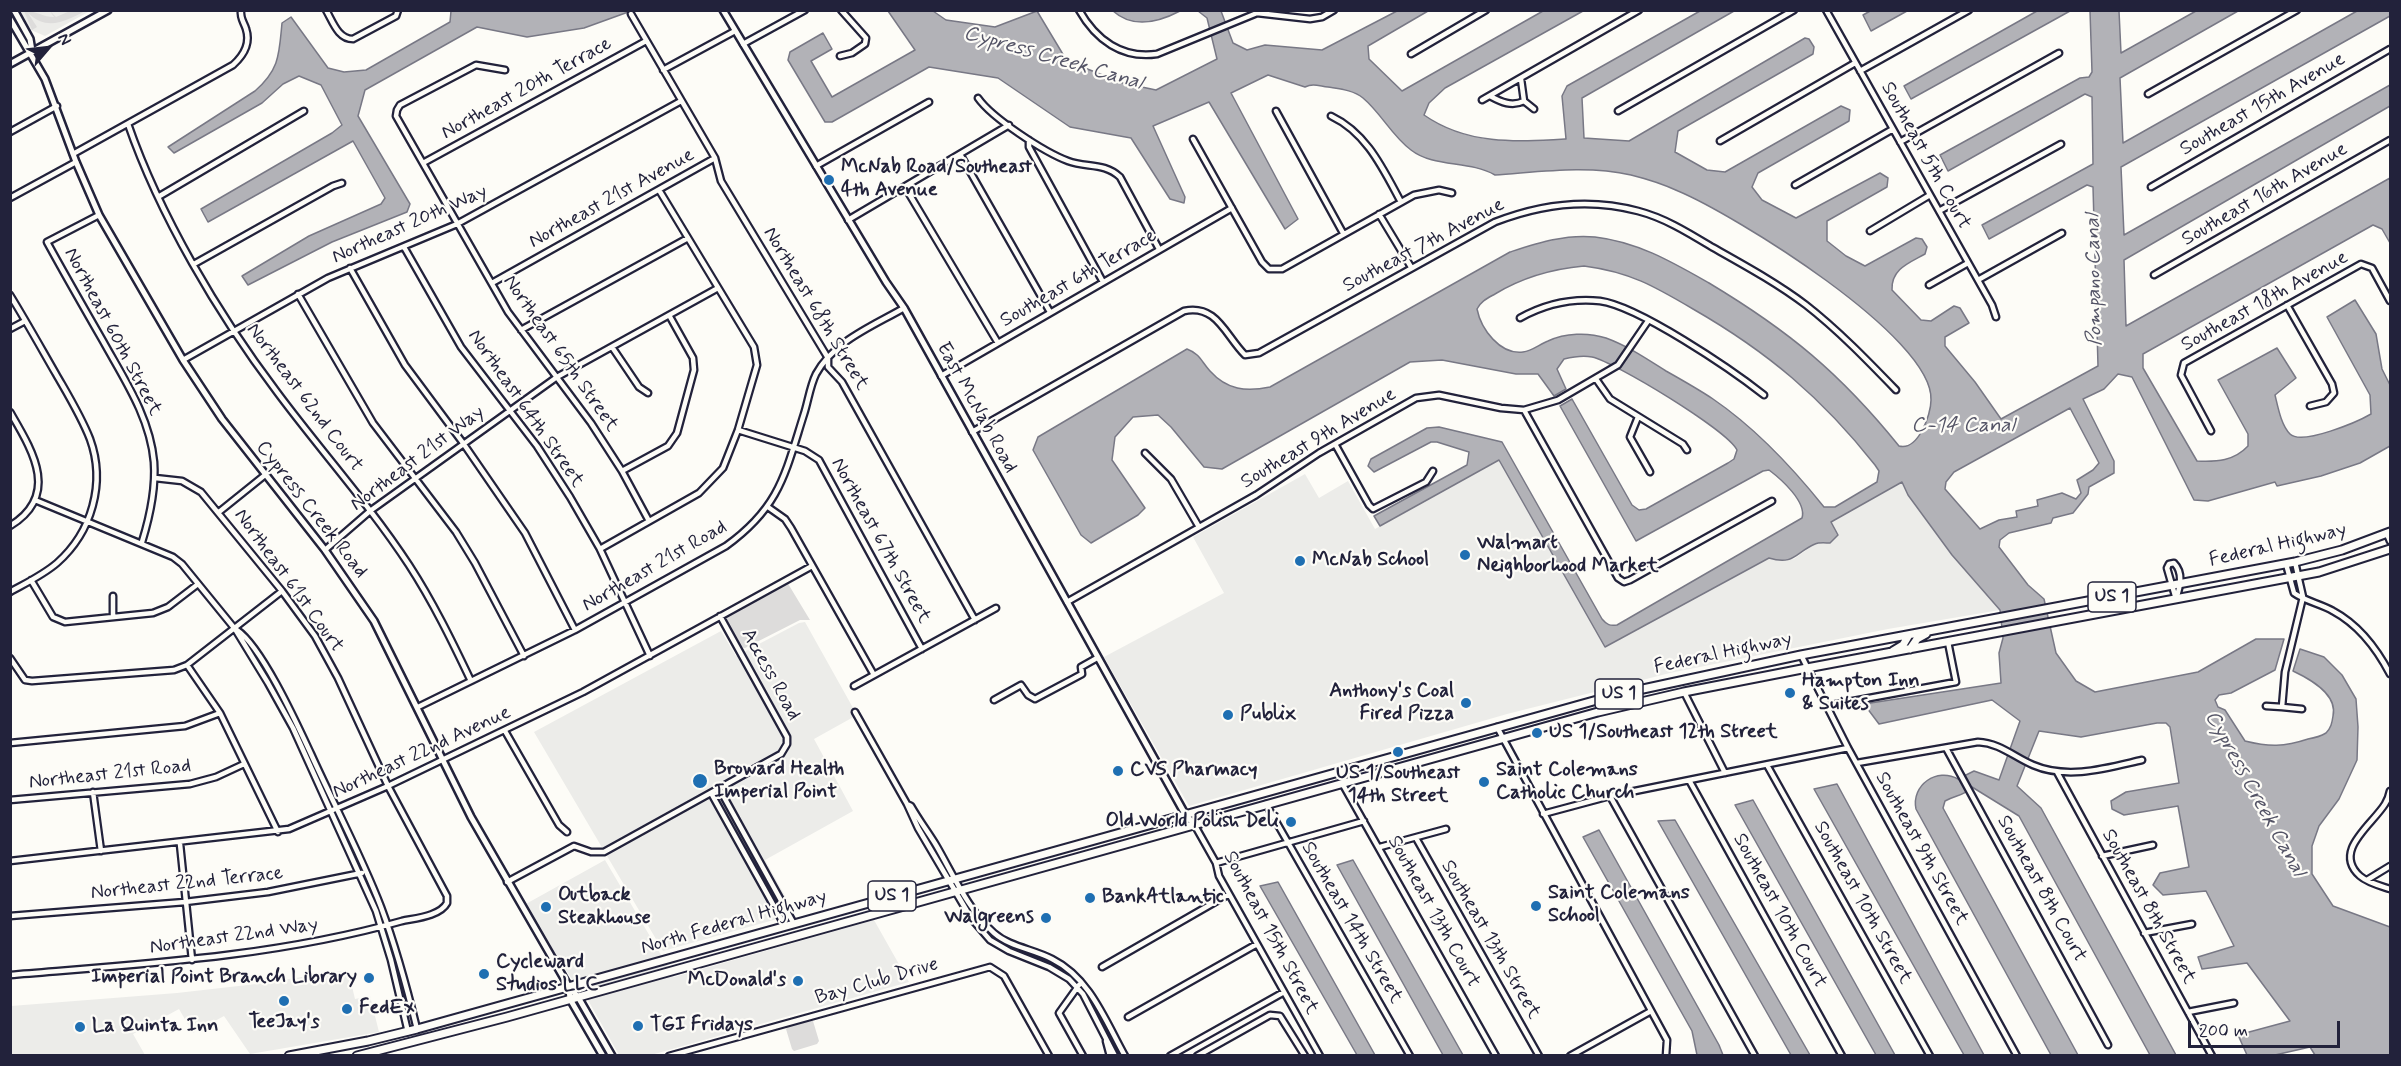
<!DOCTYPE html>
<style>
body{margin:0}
#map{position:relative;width:2401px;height:1066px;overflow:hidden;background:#fdfcf7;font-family:Mynerve,sans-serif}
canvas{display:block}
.frame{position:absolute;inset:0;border:12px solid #22223b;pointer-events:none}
.north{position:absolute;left:18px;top:18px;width:60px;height:60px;-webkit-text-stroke:4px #fdfcf7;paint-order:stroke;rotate:62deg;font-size:16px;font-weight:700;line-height:24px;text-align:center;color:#22223b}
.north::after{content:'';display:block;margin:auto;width:21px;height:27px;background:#22223b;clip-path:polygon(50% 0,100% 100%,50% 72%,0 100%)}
.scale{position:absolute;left:2188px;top:1021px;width:152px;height:27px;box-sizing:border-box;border:3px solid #22223b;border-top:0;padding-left:8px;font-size:18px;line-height:21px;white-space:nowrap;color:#22223b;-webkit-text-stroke:4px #fdfcf7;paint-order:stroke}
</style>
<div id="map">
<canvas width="2401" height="1066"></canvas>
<div class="frame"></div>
<div class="north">N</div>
<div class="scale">200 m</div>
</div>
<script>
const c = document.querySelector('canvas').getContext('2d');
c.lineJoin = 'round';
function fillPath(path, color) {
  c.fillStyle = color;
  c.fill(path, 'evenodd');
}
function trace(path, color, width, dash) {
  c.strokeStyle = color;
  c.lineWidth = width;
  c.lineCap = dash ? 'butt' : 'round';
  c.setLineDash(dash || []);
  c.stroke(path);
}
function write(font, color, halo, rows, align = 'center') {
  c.font = font + ' Mynerve,sans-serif';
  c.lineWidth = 4.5;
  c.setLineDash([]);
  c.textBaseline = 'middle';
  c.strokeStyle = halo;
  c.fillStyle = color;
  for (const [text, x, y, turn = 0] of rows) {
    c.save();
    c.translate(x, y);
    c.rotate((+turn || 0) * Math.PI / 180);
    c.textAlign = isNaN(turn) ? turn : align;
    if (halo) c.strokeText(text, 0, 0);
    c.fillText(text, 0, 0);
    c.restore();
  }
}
const built = new Path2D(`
 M20,11H90L45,36L31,30Z
 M1499,460L1605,646L1770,558L1780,561L1794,559L1816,543H1830V522L1903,482L1908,495L1952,555L2000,610L1888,629L1670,673L1507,714L1189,806L1104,657L1224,593L1193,537L1305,474L1319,498L1348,481L1375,529Z
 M805,622L857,715L814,739L853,811L765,860L795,914L663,951L534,732L721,631L736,656L799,623Z
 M605,860L674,977L874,920L909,982L651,1055H619L589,1002L569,975L524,905Z
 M348,970L355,999L370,996L379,1032L250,1054L224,1016L193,1033L179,1009L133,1034L145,1055L11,1056V1006L177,993L256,984Z`);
const green = new Path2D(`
 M24,11C35,10 43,17 54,17L50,11L56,17L70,11H85C64,22 47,31 28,13L37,27L32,30Z
 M787,582L810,620H800L745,648L740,647L725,620L727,616Z
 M810,1020L813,1021L819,1041L817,1044L794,1051L792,1049L786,1029L788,1026Z`);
const water = new Path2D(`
 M1872,10H1907V11L1871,31L1863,15Z
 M451,11H631L584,28L527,37L477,27L365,90L358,116L410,204L407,212L332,242L248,285L242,276L309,236L381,204L385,198L353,141L208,222L201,209L332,133L342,125L321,85L299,76L283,84L262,103L174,153L168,147L255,91C280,69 279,54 282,23L291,17L328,68L344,72L366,70L450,22Z
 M888,11H933L946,20L995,27L1037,11L1067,61L1123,83L1156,90L1217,59L1207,18L1198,11H1221L1233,43L1247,50L1265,45L1322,50L1397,11H1428L1368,46L1369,59L1402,91L1543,11H1583L1445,88L1429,103L1424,115C1467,145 1515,142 1566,139L1562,96L1567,86L1700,11H1734L1582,98L1584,138L1629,141L1805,38L1809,39L1814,47L1813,54L1678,131L1675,152L1707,170L1725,172L1841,106L1850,110L1849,121L1758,173L1752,187L1762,200L1796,218L1880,173L1888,178L1887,187L1827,221V241L1846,256L1865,266L1916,238L1922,239L1927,247L1925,254C1909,263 1891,269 1892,290L1921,320L1931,321L1954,306L1960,308L1969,323L1945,337V346L1975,382L2001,419L2098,366L2093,187L2087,185L1989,239L1982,225L2093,164L2092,97L2085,94L1948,171L1940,155L2080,78L2089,77L2092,72L2090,11H2119L2121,53L2196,11H2238L2120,78L2123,143L2357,11H2390V16L2121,167L2124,235L2390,85V106L2124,260L2126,326L2390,178V243L2382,229L2373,225L2143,354V368L2197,461C2217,462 2234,461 2248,446V434L2218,380L2277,348L2296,378L2275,395C2278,407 2281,425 2290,434C2302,446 2359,421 2371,414L2370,395L2327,317L2355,300L2376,334L2382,369L2390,385V446L2360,463L2321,476L2277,486L2275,482L2208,501L2194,500L2132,377L2118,374L2104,389L2083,399L2114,461V473L2089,487L2088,494L2073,513L2053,518L2051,523L2009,533L2000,540L1999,547L2028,585L2044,599L2056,653L2076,681L2095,692L2198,672L2256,639H2284L2275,670L2231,693L2219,695L2215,700L2218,707L2225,710L2245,741C2269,747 2284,747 2308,739C2314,738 2321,736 2326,733C2331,728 2332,723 2333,716C2338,694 2310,679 2293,671L2300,649L2324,657L2342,675L2356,699L2358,727L2357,760L2339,799L2319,826L2312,846V874L2333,906L2390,927V1055H2315L2310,1047L2275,1055H2247L2238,1035L2290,1021L2247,963L2202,969L2198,957L2234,946L2206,891L2163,895L2153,885L2160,873L2189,867L2178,806L2124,815L2112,809L2111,801L2126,792L2179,783L2170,727L2166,723H2157L2081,737L2039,731L2017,786L2041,808L2176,1055H2150L2019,816L1972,787C1964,796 1956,795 1945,801L1943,808L2078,1055H2051L1916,809C1911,785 1937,767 1958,779L1974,771L1999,780L2020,721L1992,700L1879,724L1864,704L2001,683L1999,653L2003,638L2000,610L1952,555L1908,495L1902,482L1831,522L1838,535L1830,543C1826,543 1819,542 1815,544C1796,552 1794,566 1769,558L1605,647L1499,460L1380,526L1374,516L1467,465L1469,452L1437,442H1431L1374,472L1368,466L1371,459L1427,428L1439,427L1502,442L1602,619C1607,625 1610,626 1617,625L1802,518C1807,502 1781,479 1769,470L1763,471L1636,541L1560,406L1572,399L1632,505L1639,510L1646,509L1728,463L1734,459L1737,450C1727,430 1615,362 1592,357C1583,355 1572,357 1564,359L1557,369L1566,389L1554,396L1538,374H1516L1442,360L1410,362L1222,469L1204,467L1171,427L1158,415L1133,417L1115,437L1112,460L1145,508L1138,515L1091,543L1081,535L1033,450L1038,437L1187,349C1200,354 1201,361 1210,371C1227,390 1246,392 1270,387L1510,252C1538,243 1565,234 1595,237C1638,242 1672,262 1709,283C1789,331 1840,373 1899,446C1918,451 1931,415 1931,400C1934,337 1733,214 1678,191C1663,184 1647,179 1631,175C1587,165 1540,172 1495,175C1469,160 1434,168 1411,150C1392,136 1381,113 1363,98C1353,90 1340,89 1328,87C1319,86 1313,83 1305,87L1268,75L1231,93L1298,219L1285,229L1209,102L1153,126L1185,197L1184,203L1170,199L1131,138L1070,127L998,78L929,67L832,122H825L788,60L790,52L823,33L832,49L811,61L832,97L915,50ZM1584,266C1630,272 1654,286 1693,309C1768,352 1822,398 1875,465L1879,471L1877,482L1835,507H1824C1792,467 1757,429 1713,399C1698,389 1682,380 1666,371C1647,359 1628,346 1606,338C1588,332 1565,333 1548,341C1540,344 1532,351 1523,352C1500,355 1481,329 1477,309C1481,301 1488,298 1495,294C1523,277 1551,269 1584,266ZM2070,408L2099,463L2093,470L2077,480L2081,493L2076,499L2062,493L2037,500L2038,506L2016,511L2017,517L1999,520L1980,529L1945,489L1946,482L1954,472Z
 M1113,11H1180C1159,22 1133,29 1113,11Z
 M2037,11H2070L1911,99L1904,86Z
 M1837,784L1984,1055H1964L1814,789Z
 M1753,800L1895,1055H1876L1735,805Z
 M1675,820L1810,1055H1791L1658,821Z
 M1599,830L1719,1045L1723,1055H1697L1692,1031L1583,837Z
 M1353,860L1463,1055H1443L1337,865Z
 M1278,882L1375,1055H1357L1260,886Z`);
const minor = new Path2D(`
 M326,10C333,22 338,39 353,39L396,16L398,10
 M1079,10C1096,40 1122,59 1157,54L1257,13L1310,19L1322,17L1334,10
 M1826,10L1992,305L1996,317
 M631,14L715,158L721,181L828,358V367L842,382L975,620
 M743,44L805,10
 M1411,54L1486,10
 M840,56L852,53L865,44L866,38L841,10
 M505,70L476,65L400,105L397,110L396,116L508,312L591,423L622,471L649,521
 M663,70L735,31
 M1860,71L1969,10
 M2148,94L2297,10
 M1490,96C1501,102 1512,107 1524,101L1521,79
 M978,98C992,118 1044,152 1068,161C1086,168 1104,162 1120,177L1159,249
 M1482,100L1639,10
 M1524,101L1534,109
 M1276,111L1343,233
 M1618,111L1794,10
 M1331,116C1367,133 1383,169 1401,202
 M128,124C160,216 218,314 277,392C320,450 369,504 409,565C433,602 452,641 471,681
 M10,132L57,106
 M1193,139L1262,262L1269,269H1282L1414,195L1439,190L1452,193
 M1029,140V147L1103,282
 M1720,141L1855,63
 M1900,142L2059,53
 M73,154L233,65C243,56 251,44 246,29C244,22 240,19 241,10
 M960,154L1050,312
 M423,163L646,41
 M816,166L929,102
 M1795,185L1893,129
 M905,187L998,343
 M2151,187L2390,49
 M158,197L304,111
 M10,198L76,162
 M1939,211L2061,144
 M1379,214L1411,267
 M99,215L47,242C65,275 84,308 103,341C124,379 150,417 154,462C156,489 150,516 142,542
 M848,220L1009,125
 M1870,231L1930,195
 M404,247L461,347L537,446L570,497L600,549L650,656
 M194,264L333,186L342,183
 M350,268L405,365L463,443L525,533L575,630
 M2154,275L2390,140
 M1978,280L2062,233
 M492,283L715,158
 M1929,285L1968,263
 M298,294L373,423L456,532L475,563L524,656
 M10,295C26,321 41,348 56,374C68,395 81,416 90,439C106,483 92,532 57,563C43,575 26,583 10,592
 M2287,305L2332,384L2334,393L2326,402L2310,406
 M1520,318C1545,304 1571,298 1600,301C1638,306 1731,369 1764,395
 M10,329L25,321
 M521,330L688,238
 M612,347L639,387L648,393
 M183,360L328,278L457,224L681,101
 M941,376L1232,208
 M1596,379L1610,399L1683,444L1687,450
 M1524,410L1618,578L1624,582L1630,580L1772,501
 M10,412C32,450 61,495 10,526
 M1638,417L1630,437L1650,472
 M738,430L805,451L819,460L922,649
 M2211,431L2181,375L2184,363L2361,264L2372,268L2390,301
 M972,432L1184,311C1217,304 1225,335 1245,355L1259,353L1495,222C1541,204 1590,198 1638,211C1665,218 1689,233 1712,247C1744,265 1777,283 1806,305C1838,330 1867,360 1896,390
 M1335,444L1369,505L1373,509L1426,482L1433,471
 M1145,453L1171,479L1199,527
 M622,471L668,446L677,433L694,370L693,358L669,315
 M35,500L173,557L182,564L235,629L268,683L293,728L376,911L391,960L408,1032
 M768,507L785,519L791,528L874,675
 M219,512L265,475
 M2387,534L2390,541
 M600,549L699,493L723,468L738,430L757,365L754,347L659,190
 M325,550L370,511L557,377L718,288
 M2295,562L2303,597L2285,672L2282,707L2302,709
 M2174,563C2184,573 2180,587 2176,599L2167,568L2169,564Z
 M2286,564L2294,593C2305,601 2321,604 2333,611C2359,625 2377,649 2390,674
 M31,580L53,617L65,622L153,613L168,607L198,584
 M113,596V617
 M1067,602L1256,495L1319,453L1416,398L1439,395L1501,408L1524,410L1558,400L1618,365L1648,321
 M237,630C262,647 297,724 311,754C334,805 361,855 381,907C396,947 407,988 417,1029
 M1801,655L1848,748L2017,1056
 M10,658L25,680L32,681L174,670L187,665L282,591
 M187,665L220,713L278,832
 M854,686L996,608
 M1684,692L1725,773
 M994,700L1021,685L1028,695L1035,699L1082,674L1081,667L1097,658
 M1826,706L1956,682L1948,642
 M2266,706L2282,707
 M418,707L575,630L726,546C780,507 785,474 804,414C808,402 810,386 816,374C834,341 873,326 904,308
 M855,712L907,804L918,828L971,918L990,940L1009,951L1049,967L1069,979L1083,994L1115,1056
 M1497,727L1667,1040L1666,1056
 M505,731L559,825L567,832
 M10,743L185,726L220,713
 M1946,748L2108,1045
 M1857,763L1978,742C2000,743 2014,757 2033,765C2068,780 2107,768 2142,760
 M1767,765L1930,1056
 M2057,772L2212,1056
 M1689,780L1842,1056
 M1342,783L1496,1056
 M719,788L794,924
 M2390,791C2389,796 2387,801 2385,804C2372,825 2332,851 2360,876C2368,883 2381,886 2390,889
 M93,792L101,851
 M711,793L785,926
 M1610,796L1755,1056
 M10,800L190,784L216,777L244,764
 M907,804L911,806C919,820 928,832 936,845C953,874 968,910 994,933C1010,947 1033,949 1052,959C1090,978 1105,1020 1125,1056
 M1266,804L1410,1056
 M1543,814L1610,796L1848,748
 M1194,824L1216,863L1219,876L1320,1056
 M1416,838L1539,1056
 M180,844L192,960
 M1380,847L1446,829
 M2102,856L2153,845
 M10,861L289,829L388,786L583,692L812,566
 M1216,863L1364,821
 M2367,880L2390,866
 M507,882L574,846L591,852H604L781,754L787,744V737L720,616
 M10,916L185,902L268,892L362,873
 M2144,933L2192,924
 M1102,967L1229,894
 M10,975C143,964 274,957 402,921C416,918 440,916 447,903V896L388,786L338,678L315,636L282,591L201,492L182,481L155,478
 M1079,985L1059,1013L1083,1056
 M2188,1012L2234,1003
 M1128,1017L1257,944
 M1106,1041L1110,1056
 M669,1056L990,967L1004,976L1049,1056
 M1170,1056L1284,992
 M1197,1056L1270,1015L1280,1016L1305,1056
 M1570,1056L1651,1011`);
const tertiary = new Path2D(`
 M14,10L30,39L32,51
 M723,10L886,282L904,308L1185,814L1194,824
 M10,19L45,79L76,162L99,215L183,360L222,419L325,550L374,621L471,817L569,987L578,997L612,1056
 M10,64L108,10
 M569,989L570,999L603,1056`);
const primary = new Path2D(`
 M1910,649L1917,639L1926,634
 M1893,651L1903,645L1909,635
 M289,1056L368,1041L417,1029L1615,695L1801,655L2295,562L2342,550L2390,532
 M357,1056L507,1017L1598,712L1684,692L1807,668L2319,572L2390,549`);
const markers = [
 [829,180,6,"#1f6fb2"],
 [1465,555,6,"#1f6fb2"],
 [1300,561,6,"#1f6fb2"],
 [1790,693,6,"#1f6fb2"],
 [1466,703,6,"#1f6fb2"],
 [1228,715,6,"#1f6fb2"],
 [1537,733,6,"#1f6fb2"],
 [1398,752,6,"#1f6fb2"],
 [1118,771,6,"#1f6fb2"],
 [700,781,8,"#1f6fb2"],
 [1484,782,6,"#1f6fb2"],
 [1291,822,6,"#1f6fb2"],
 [1090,898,6,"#1f6fb2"],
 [1536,906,6,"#1f6fb2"],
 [546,907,6,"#1f6fb2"],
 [1046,918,6,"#1f6fb2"],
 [484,974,6,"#1f6fb2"],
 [369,978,6,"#1f6fb2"],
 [798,981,6,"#1f6fb2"],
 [284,1001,6,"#1f6fb2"],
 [347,1009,6,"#1f6fb2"],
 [638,1026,6,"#1f6fb2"],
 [80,1027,6,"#1f6fb2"]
];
const shields = [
 [2112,597,48],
 [1619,694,48],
 [892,896,48]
];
const shieldNames = [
 ["US 1",2112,597],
 ["US 1",1619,694],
 ["US 1",892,896]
];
const streetNames = [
 ["Northeast 20th Terrace",527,89,-29],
 ["Southeast 15th Avenue",2263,105,-30],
 ["Southeast 5th Court",1925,156,61],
 ["Southeast 16th Avenue",2265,195,-30],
 ["Northeast 21st Avenue",612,199,-29],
 ["Northeast 20th Way",410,225,-24],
 ["Southeast 7th Avenue",1424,246,-28],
 ["Southeast 6th Terrace",1079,279,-30],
 ["Southeast 18th Avenue",2265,302,-29],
 ["Northeast 68th Street",815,309,59],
 ["Northeast 60th Street",112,332,62],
 ["Northeast 65th Street",560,354,55],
 ["Northeast 62nd Court",304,398,53],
 ["East McNab Road",976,408,61],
 ["Northeast 64th Street",525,409,55],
 ["Southeast 9th Avenue",1319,439,-31],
 ["Northeast 21st Way",418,459,-37],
 ["Cypress Creek Road",311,510,52],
 ["Northeast 67th Street",880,541,61],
 ["Federal Highway",2278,546,-13],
 ["Northeast 21st Road",655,567,-30],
 ["Northeast 61st Court",288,581,54],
 ["Federal Highway",1723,654,-12],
 ["Access Road",770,675,61],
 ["Northeast 22nd Avenue",422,753,-25],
 ["Northeast 21st Road",110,775,-6],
 ["Southeast 9th Street",1921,849,61],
 ["Northeast 22nd Terrace",187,884,-6],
 ["Southeast 8th Court",2041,889,61],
 ["Southeast 10th Street",1862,903,61],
 ["Southeast 8th Street",2148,907,61],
 ["Southeast 10th Court",1779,911,61],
 ["Southeast 13th Court",1433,912,61],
 ["North Federal Highway",734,923,-16],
 ["Southeast 14th Street",1351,923,60],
 ["Southeast 15th Street",1270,933,62],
 ["Northeast 22nd Way",234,937,-8],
 ["Southeast 13th Street",1490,940,60],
 ["Bay Club Drive",877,982,-16]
];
const poiNames = [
 ["McNab Road/Southeast",841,168],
 ["4th Avenue",841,191],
 ["Walmart",1477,544],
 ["Neighborhood Market",1477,567],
 ["McNab School",1312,561],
 ["Hampton Inn",1802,682],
 ["& Suites",1802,705],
 ["Anthony's Coal",1454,692,"right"],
 ["Fired Pizza",1454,715,"right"],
 ["Publix",1240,715],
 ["US 1/Southeast 12th Street",1549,733],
 ["Broward Health",714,770],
 ["Imperial Point",714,793],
 ["CVS Pharmacy",1130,771],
 ["Saint Colemans",1496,771],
 ["Catholic Church",1496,794],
 ["US 1/Southeast",1398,774,"center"],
 ["14th Street",1398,797,"center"],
 ["Old World Polish Deli",1279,822,"right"],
 ["Saint Colemans",1548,894],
 ["School",1548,917],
 ["Outback",558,896],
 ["Steakhouse",558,919],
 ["BankAtlantic",1102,898],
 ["Walgreens",1034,918,"right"],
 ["Cycleward",496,963],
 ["Studios LLC",496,986],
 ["Imperial Point Branch Library",357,978,"right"],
 ["McDonald's",786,981,"right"],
 ["FedEx",359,1009],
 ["TeeJay's",284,1023,"center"],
 ["TGI Fridays",650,1026],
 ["La Quinta Inn",92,1027]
];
const waterNames = [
 ["Cypress Creek Canal",1053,59,16],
 ["Pompano Canal",2095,280,-91],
 ["C-14 Canal",1963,427],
 ["Cypress Creek Canal",2254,794,61]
];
fillPath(built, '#ecece9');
fillPath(green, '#dddcdb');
fillPath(water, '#b2b2b7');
trace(water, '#787885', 1.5);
trace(minor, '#22223b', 9);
trace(tertiary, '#22223b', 10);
trace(primary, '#22223b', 11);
trace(minor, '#fdfcf7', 4.5);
trace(tertiary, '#fdfcf7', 5);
trace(primary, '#fdfcf7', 7);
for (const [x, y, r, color] of markers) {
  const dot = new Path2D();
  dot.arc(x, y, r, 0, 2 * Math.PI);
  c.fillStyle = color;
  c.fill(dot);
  trace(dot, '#fdfcf7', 2);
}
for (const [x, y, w] of shields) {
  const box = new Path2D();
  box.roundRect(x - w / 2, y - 15, w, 30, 4.5);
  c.fillStyle = '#fdfcf7';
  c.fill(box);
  trace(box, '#22223b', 1.5);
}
write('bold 18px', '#22223b', null, shieldNames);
write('20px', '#22223b', '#fdfcf7', streetNames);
write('bold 20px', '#22223b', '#fdfcf7', poiNames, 'left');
write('italic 21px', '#545466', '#fdfcf7', waterNames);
</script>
